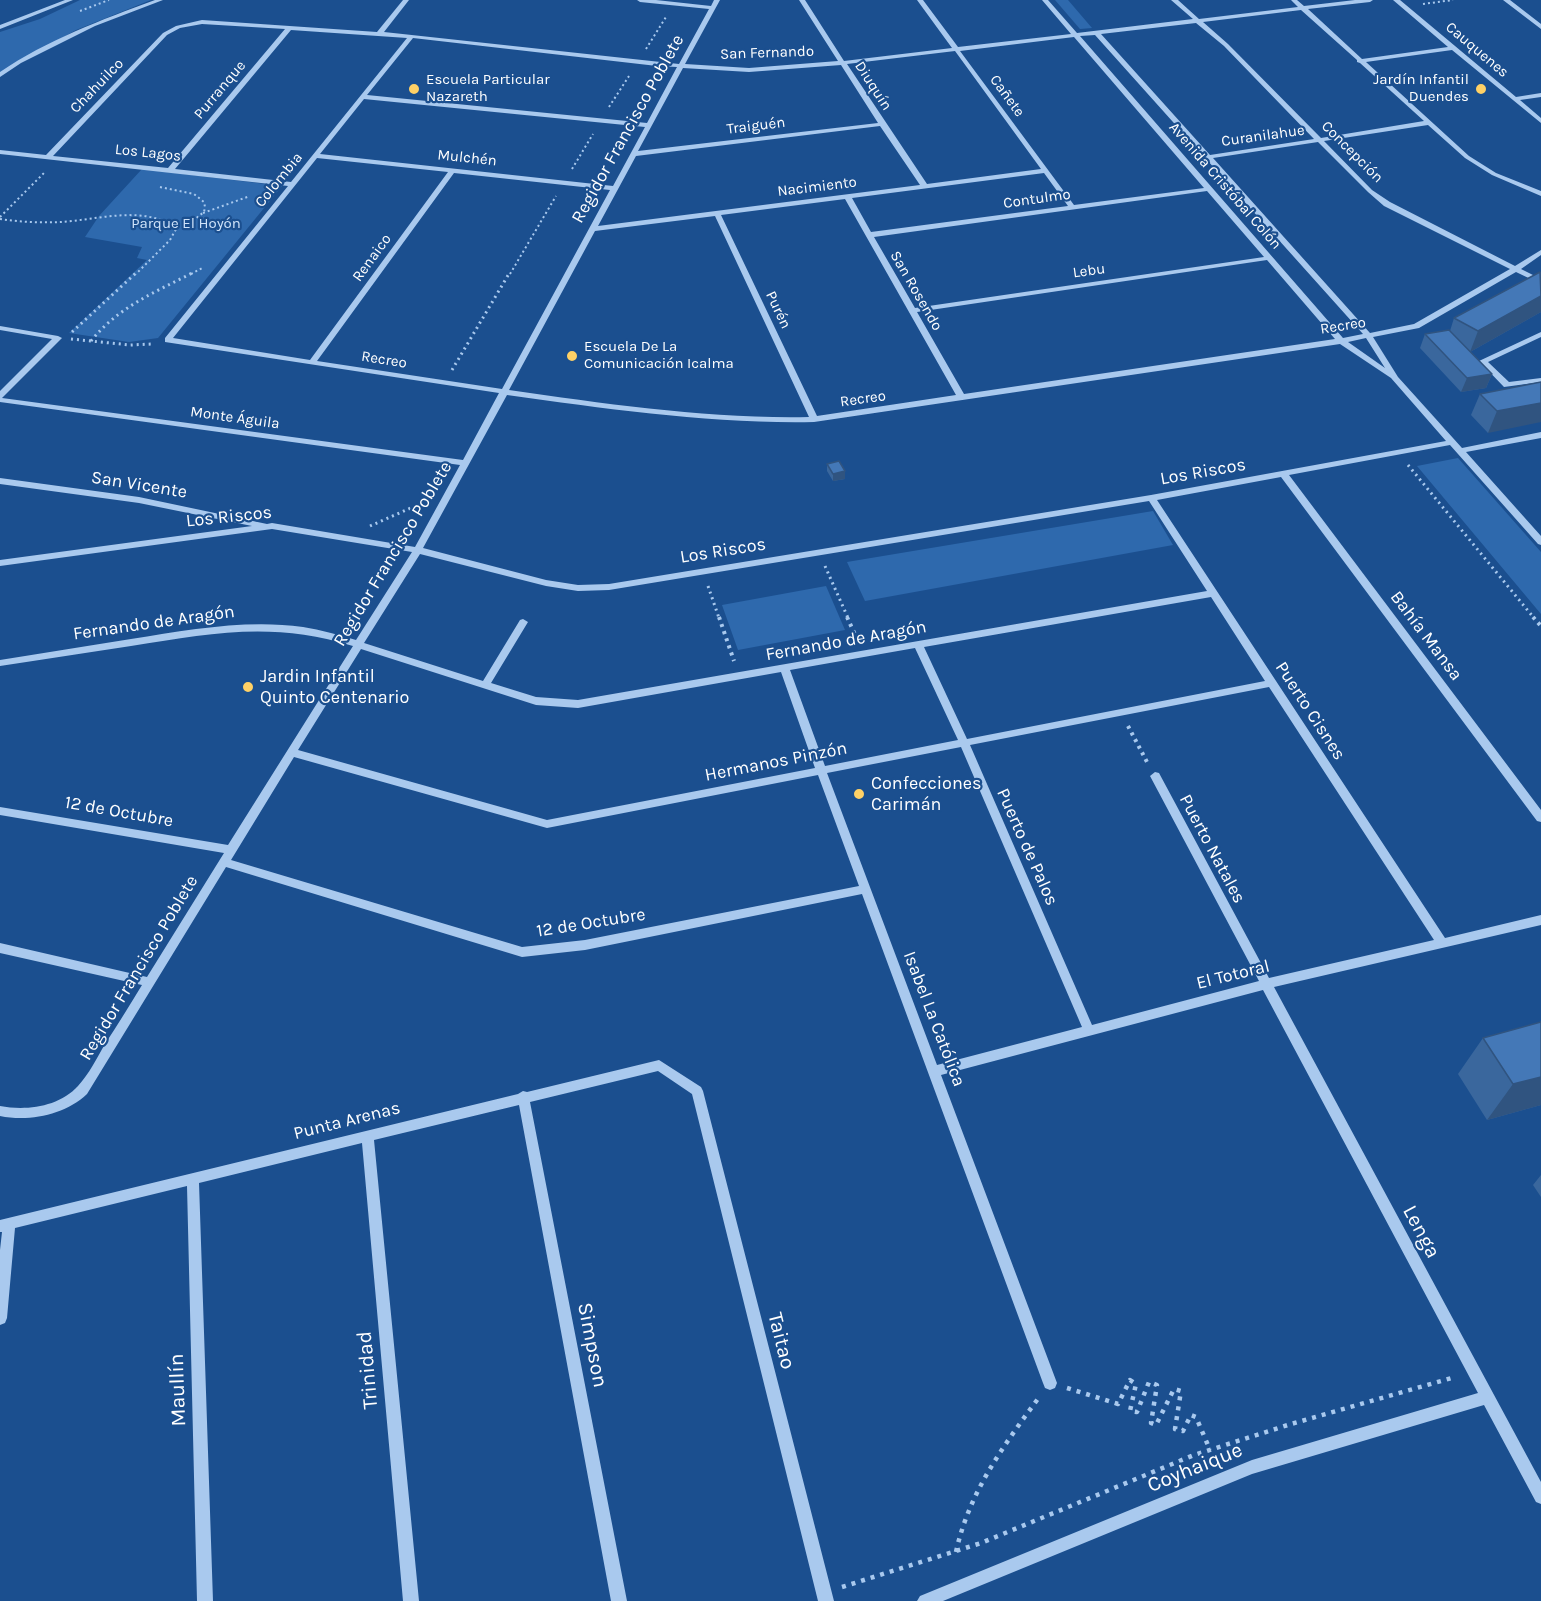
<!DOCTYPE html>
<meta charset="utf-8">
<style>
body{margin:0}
canvas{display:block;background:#1b4f8f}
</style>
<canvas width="1541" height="1601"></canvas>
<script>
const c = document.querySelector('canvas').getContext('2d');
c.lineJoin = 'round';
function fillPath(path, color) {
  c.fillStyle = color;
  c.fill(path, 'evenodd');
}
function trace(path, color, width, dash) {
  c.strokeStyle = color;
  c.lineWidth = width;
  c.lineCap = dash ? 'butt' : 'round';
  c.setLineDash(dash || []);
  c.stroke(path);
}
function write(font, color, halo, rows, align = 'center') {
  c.font = font + ' Karla,sans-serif';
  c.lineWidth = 4.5;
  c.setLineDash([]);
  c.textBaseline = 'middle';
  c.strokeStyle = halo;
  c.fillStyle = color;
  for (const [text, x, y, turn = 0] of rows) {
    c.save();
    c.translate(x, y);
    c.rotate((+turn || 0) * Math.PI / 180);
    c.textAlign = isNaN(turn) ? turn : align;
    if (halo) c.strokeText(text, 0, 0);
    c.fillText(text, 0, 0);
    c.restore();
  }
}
const green = new Path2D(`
 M80,0H151L76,30L0,73V32L40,19Z
 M1055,0H1068L1092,28L1080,29Z
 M142,169L282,186L158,338L129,342L69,333L147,260L137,258L142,247L85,237L99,216Z
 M1458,458L1541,552V614L1417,466Z
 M1153,511L1173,545L865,601L847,562Z
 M826,586L845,630L738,650L722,605Z`);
const pathFar3 = new Path2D(`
 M1423,4L1453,0
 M80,11L109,0
 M646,49L666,17
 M609,107L629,76
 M572,169L593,134
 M160,187L194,194L204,202L205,207L204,212L195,219L174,225
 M203,213L250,196
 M0,217L46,171
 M0,219C20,222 41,223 61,222C97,220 146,204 176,229L170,240L136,274
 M191,274L204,267
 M510,274L556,196`);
const pathFar2 = new Path2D(`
 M72,332L137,272
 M71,339L130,345L153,344
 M91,341C119,306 156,292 194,272
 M452,370L510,272
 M1408,465L1534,618
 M370,526L422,503L424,499
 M825,566L848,618
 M708,586L719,618`);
const pathFar1 = new Path2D(`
 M719,617L734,661
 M847,617L857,639
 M1533,617L1541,626
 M1128,726L1147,762`);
const path = new Path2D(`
 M1067,1388L1118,1404L1130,1380L1136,1384L1130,1411L1137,1412L1149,1382L1157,1385L1151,1423L1156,1425L1174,1389L1181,1391L1175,1429L1183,1431L1191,1415L1196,1417L1210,1450
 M956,1552C969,1492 1004,1445 1040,1396
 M842,1587L981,1543L1194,1455L1291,1424L1455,1377`);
const minor = new Path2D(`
 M65,0H73L0,29V25Z
 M155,0H163L95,26L21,63L0,77V72C47,40 101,20 155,0Z
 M403,0H409L384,32L679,64L709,9L640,2L637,0H656L711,6L714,0H720L685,64L749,68L838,61L799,0H805L844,61L952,48L917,0H923L958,47L1071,34L1042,0H1048L1077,33L1193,19L1171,0H1178L1199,19L1298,7L1291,0H1297L1304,6L1355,0H1373L1370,2L1308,9L1362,59L1448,47L1393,0H1400L1516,97L1541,93V97L1520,100L1541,118V123L1452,50L1366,62L1469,156L1496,173L1541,191V196L1492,175L1465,158L1428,125L1324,141L1372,190L1390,202L1515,266L1541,250V255L1521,269L1541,279V284L1516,272L1419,328L1373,337L1398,377L1462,448L1541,432V438L1466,452L1541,536V545L1538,544L1450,445L1289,475L1541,810V822L1537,821L1281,477L1157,500L1445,938L1541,915V925L1274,987L1541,1482V1504L1536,1502L1484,1405L1252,1474L943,1601H917L920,1596L1252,1460L1478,1393L1263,990L941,1075L1057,1383L1055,1388L1050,1390L1045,1388L1043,1383L862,894L585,950L522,957L226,867L87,1094C65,1115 29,1122 0,1116V1106C26,1111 59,1107 78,1086C89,1074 97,1058 105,1044C118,1024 130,1005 142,985L0,953V943L147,977L224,853L0,815V807L228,845L353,646C273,621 211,633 131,646C87,653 44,659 0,666V660C44,653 87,646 131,639C188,630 246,619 303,627C321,630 339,635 356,640L412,552L272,529L0,566V560L252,526L139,503L0,484V478L139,497L267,524L272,523L415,547L460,465L0,402V391L52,339L0,330V326L58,336L62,338L2,398L463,460L499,393L165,342V338L288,186L0,154V150L46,155L163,33L176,26L202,20L377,32ZM1301,10L1357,60V62L1360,63L1424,121L1321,138L1228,44L1203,22ZM1196,23L1224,46L1314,139L1210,155L1101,34ZM202,24L285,29L168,168L53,156L167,35L180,28ZM291,30L407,38L291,182L175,169ZM1095,35L1363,334L1343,338L1080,36ZM1074,37L1204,188L1074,205L960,51ZM413,38L657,66L677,67L647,123L367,95ZM955,51L1041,169L927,184L847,64ZM841,65L878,123L638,151L683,68L749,72ZM364,99L645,127L613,186L320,154ZM880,126L920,185L598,226L636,156ZM1318,142L1368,192L1384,206L1510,269L1414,324L1370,333L1213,158ZM317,158L448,172L310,360L173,338ZM454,173L610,190L502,389L317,361ZM1044,173L1068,206L871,232L852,198ZM1207,191L1264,257L915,308L874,237ZM845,199L956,395L817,416L721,215ZM715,216L809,417C708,419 608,404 509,390L595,231ZM1267,260L1335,339L964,394L917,312ZM1366,338L1385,368L1348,342ZM1340,344L1391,378L1446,441L1151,495L609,584L578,585L546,580L423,548L507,395C609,409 711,424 814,422ZM1149,501L1207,591L578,700L536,697L491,683L528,622L523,619L520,620L483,681L364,643L420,554L546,586L578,591L609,590ZM1211,597L1265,681L967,739L924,647ZM915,648L958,740L825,766L790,670ZM361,649L536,705L578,708L781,672L815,768L547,820L298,750ZM1269,687L1434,940L1269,978L1159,773L1155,772L1150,776L1259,981L1092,1025L970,745ZM961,747L1082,1027L937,1065L827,773ZM294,757L547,828L818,775L859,886L585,940L522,947L231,860Z
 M1503,0H1510L1541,24V29Z
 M1541,332V337L1488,362L1509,382L1541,378V382L1504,387L1479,361Z
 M659,1060L701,1087L703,1091L834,1601H818L692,1094L658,1071L530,1102L627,1601H611L519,1105L374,1140L419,1601H403L362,1143L199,1183L213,1601H197L187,1186L15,1228L7,1318L5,1323L0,1325V1250L2,1232H0V1220L518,1094L523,1091L527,1092Z`);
const wall = new Path2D(`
 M1541,272V312L1470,352L1492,374L1486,388L1461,392L1420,348L1425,334L1450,331L1454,318Z
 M1541,382L1488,433L1471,415L1480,394Z
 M827,464L845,471V479L833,481L827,471Z
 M1541,1022V1105L1487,1120L1458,1074L1483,1038Z
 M1541,1175V1197L1533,1185Z`);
const shadedWall = new Path2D(`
 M1541,296V312L1470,352L1478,331Z
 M1492,374L1486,388L1461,392L1467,378Z
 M1541,403V422L1488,433L1497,411Z
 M845,471V479L833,481V474Z
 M1541,1077V1105L1487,1120L1513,1084Z`);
const building = new Path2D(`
 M1540,272L1541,296L1478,331L1454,318Z
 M1449,330L1492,374L1467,378L1425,334Z
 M1541,382V403L1497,411L1480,394Z
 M839,461L845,471L833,474L827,464Z
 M1541,1022V1077L1513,1084L1483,1038Z`);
const markers = [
 [414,89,6,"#ffd166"],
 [1481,89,6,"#ffd166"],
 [572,356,6,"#ffd166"],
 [248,687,6,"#ffd166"],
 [859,794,6,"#ffd166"]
];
const farStreetnames = [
 ["Cauquenes",1477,50,40],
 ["San Fernando",767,53,-2],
 ["Chahuilco",97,86,-46],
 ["Diuquín",873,86,57],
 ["Purranque",220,90,-50],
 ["Cañete",1007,96,54],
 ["Traiguén",756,126,-7],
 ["Curanilahue",1263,136,-8],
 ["Concepción",1352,152,45],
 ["Los Lagos",148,153,6],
 ["Mulchén",467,158,6],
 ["Colombia",279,180,-51],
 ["Avenida Cristóbal Colón",1225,186,49],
 ["Nacimiento",817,187,-7],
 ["Contulmo",1037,199,-8],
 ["Renaico",372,258,-54],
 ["Lebu",1089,271,-8],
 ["San Rosendo",916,291,60],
 ["Purén",778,310,65],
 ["Recreo",1343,326,-9],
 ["Recreo",384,360,9],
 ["Recreo",863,399,-8],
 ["Monte Águila",235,418,8]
];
const farPoinames = [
 ["Escuela Particular",426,80],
 ["Nazareth",426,97],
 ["Jardín Infantil",1469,80,"right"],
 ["Duendes",1469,97,"right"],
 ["Escuela De La",584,347],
 ["Comunicación Icalma",584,364]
];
const farParknames = [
 ["Parque El Hoyón",186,224]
];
const streetNames = [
 ["Regidor Francisco Poblete",628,129,-61],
 ["Los Riscos",1203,472,-10],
 ["San Vicente",139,485,9],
 ["Los Riscos",229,517,-6],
 ["Los Riscos",723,551,-9],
 ["Regidor Francisco Poblete",393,554,-59],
 ["Fernando de Aragón",154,623,-8],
 ["Bahía Mansa",1426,636,53],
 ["Fernando de Aragón",846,641,-10],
 ["Puerto Cisnes",1310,711,57],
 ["Hermanos Pinzón",776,762,-11],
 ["12 de Octubre",119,812,10],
 ["Puerto de Palos",1027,847,66],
 ["Puerto Natales",1212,849,62],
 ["12 de Octubre",591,923,-9],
 ["Regidor Francisco Poblete",139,968,-59],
 ["El Totoral",1233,975,-14],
 ["Isabel La Católica",934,1019,69],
 ["Punta Arenas",347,1121,-14]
];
const poiNames = [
 ["Jardin Infantil",260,677],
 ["Quinto Centenario",260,698],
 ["Confecciones",871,784],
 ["Carimán",871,805]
];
const nearStreetnames = [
 ["Lenga",1421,1232,62],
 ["Taitao",781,1341,76],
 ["Simpson",592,1345,79],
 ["Trinidad",368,1370,-95],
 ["Maullín",178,1390,-92],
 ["Coyhaique",1195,1468,-22]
];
fillPath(green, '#2e69ad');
trace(pathFar3, '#a9c9ee', 2, [2, 3]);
trace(pathFar2, '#a9c9ee', 3, [2, 4]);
trace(pathFar1, '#a9c9ee', 4, [3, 4.5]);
trace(path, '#a9c9ee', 4.5, [4, 6]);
fillPath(minor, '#a9c9ee');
fillPath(wall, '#3a679d');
fillPath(shadedWall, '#305480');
fillPath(building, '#4478b7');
trace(building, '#305480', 1.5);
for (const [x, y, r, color] of markers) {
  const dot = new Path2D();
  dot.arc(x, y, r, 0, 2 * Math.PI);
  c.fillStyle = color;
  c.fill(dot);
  trace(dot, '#1b4f8f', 2);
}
write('15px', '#fff', '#1b4f8f', farStreetnames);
write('15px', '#fff', '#1b4f8f', farPoinames, 'left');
write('15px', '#cfe3fa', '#1b4f8f', farParknames);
write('18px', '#fff', '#1b4f8f', streetNames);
write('18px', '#fff', '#1b4f8f', poiNames, 'left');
write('21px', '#fff', '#1b4f8f', nearStreetnames);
</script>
